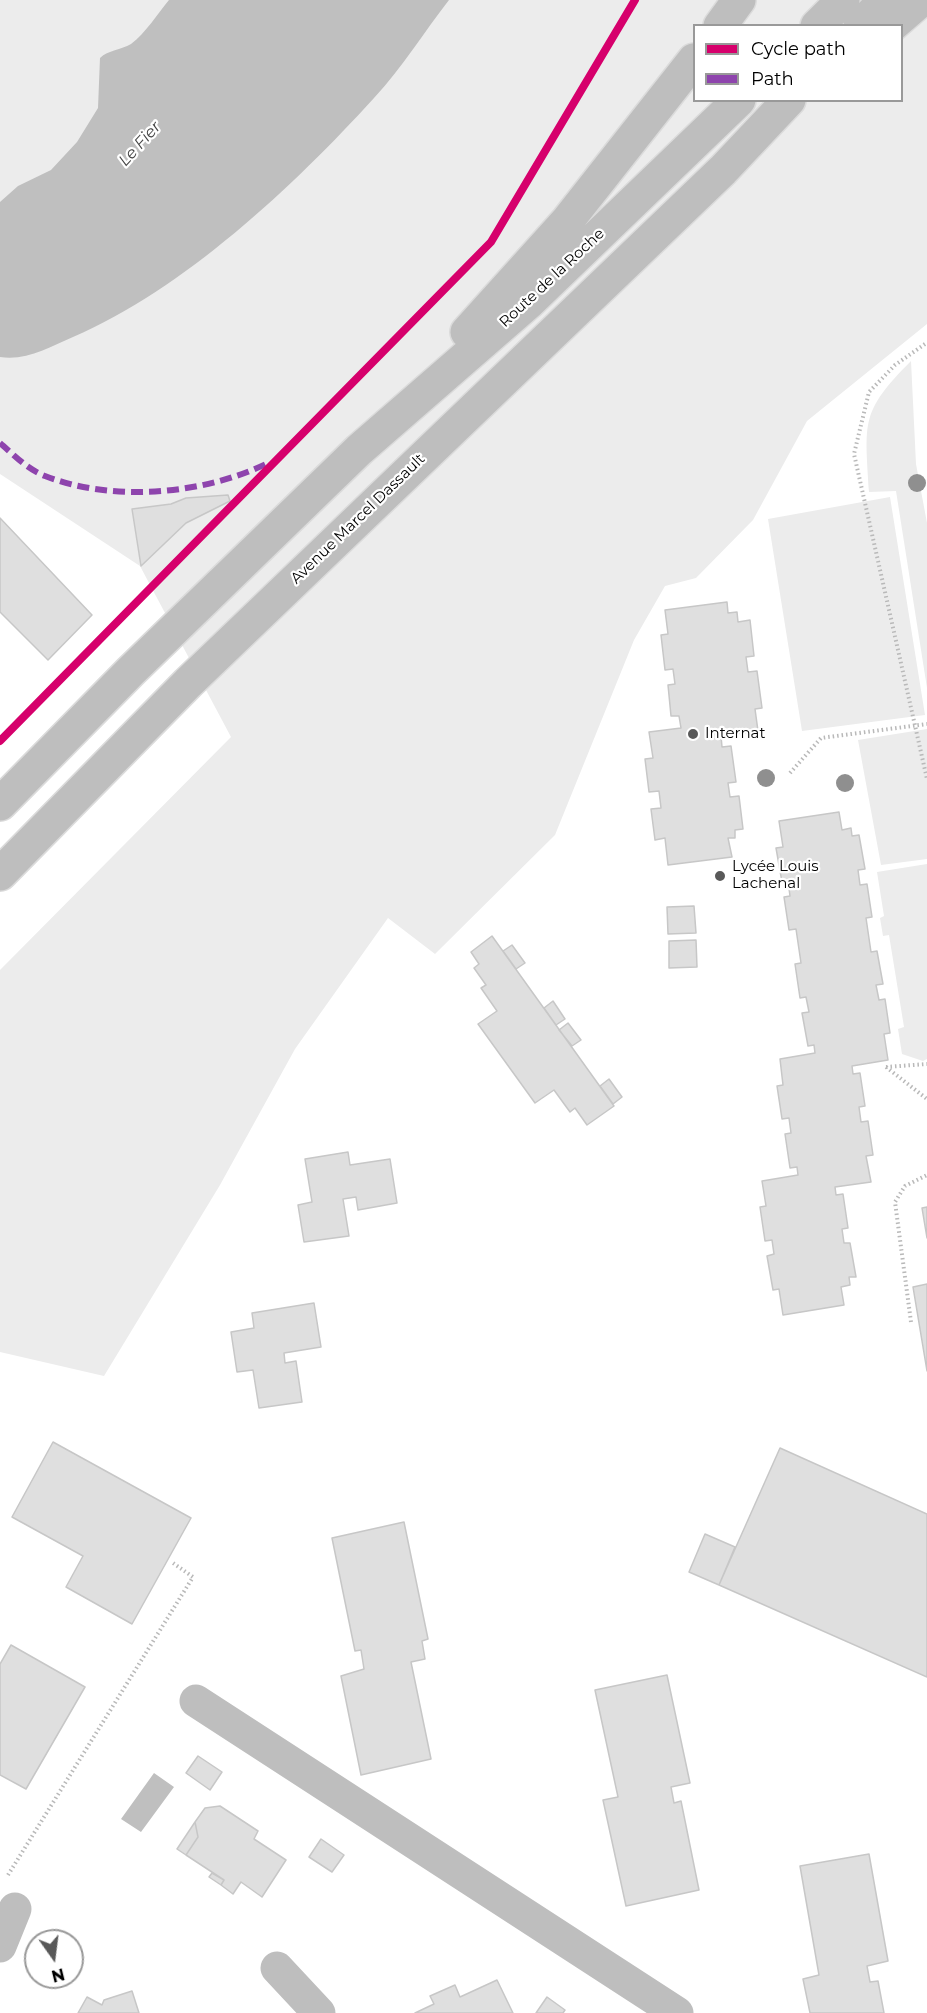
<!DOCTYPE html>
<meta charset="utf-8">
<style>
body{margin:0}
#map{position:relative;width:927px;height:2013px;overflow:hidden;background:#fff;font-family:Montserrat,sans-serif}
canvas{display:block}
.legend{position:absolute;left:693px;top:24px;width:210px;height:78px;box-sizing:border-box;background:#fff;border:2px solid #999;margin:0;padding:8px 10px;list-style:none;font-size:18px;color:#000}
.legend li{display:flex;align-items:center;gap:12px;height:30px}
.legend b{width:30px;border:2px solid #999}
.north{position:absolute;left:24px;top:1929px;width:60px;height:60px;box-sizing:border-box;background:#fff;border:2px solid #999;border-radius:50%;rotate:166deg;font-size:16px;font-weight:700;line-height:24px;text-align:center;color:#000}
.north::after{content:'';display:block;margin:auto;width:21px;height:27px;background:#595959;clip-path:polygon(50% 0,100% 100%,50% 72%,0 100%)}
</style>
<div id="map">
<canvas width="927" height="2013"></canvas>
<ul class="legend">
<li><b style="height:8px;background:#d6006c"></b>Cycle path</li>
<li><b style="height:8px;background:#8e44ad"></b>Path</li>
</ul>
<div class="north">N</div>
</div>
<script>
const c = document.querySelector('canvas').getContext('2d');
c.lineJoin = 'round';
function fillPath(path, color) {
  c.fillStyle = color;
  c.fill(path, 'evenodd');
}
function trace(path, color, width, dash) {
  c.strokeStyle = color;
  c.lineWidth = width;
  c.lineCap = dash ? 'butt' : 'round';
  c.setLineDash(dash || []);
  c.stroke(path);
}
function write(font, color, halo, rows, align = 'center') {
  c.font = font + ' Montserrat,sans-serif';
  c.lineWidth = 4.5;
  c.setLineDash([]);
  c.textBaseline = 'middle';
  c.strokeStyle = halo;
  c.fillStyle = color;
  for (const [text, x, y, turn = 0] of rows) {
    c.save();
    c.translate(x, y);
    c.rotate((+turn || 0) * Math.PI / 180);
    c.textAlign = isNaN(turn) ? turn : align;
    if (halo) c.strokeText(text, 0, 0);
    c.fillText(text, 0, 0);
    c.restore();
  }
}
const green = new Path2D(`
 M0,0H927V324L807,421L753,520L696,578L665,586L634,640L555,835L435,954L388,918L295,1049L220,1185L104,1376L0,1352V970L231,737L140,566L0,474ZM694,26H902V100H694Z
 M911,361L916,464L927,523V688L896,491L869,492C865,422 860,412 911,361Z
 M890,497L925,715L802,731L768,519Z
 M927,729V859L881,865L858,740Z
 M927,864V1059L923,1061L902,1054L898,1029L904,1027L889,935L883,936L880,918L884,916L877,872Z`);
const water = new Path2D(`
 M169,0H449C424,32 402,68 374,98C294,186 183,290 73,337C49,347 27,361 0,357V202L18,186L51,170L77,142L98,108L100,58C108,50 121,50 131,44C145,34 158,13 169,0Z
 M154,1773L174,1787L141,1832L121,1819Z`);
const building = new Path2D(`
 M228,495L230,501L186,523L141,566L132,509L171,504L186,498Z
 M0,518L92,615L48,660L0,612Z
 M727,602L728,613L737,612L738,622L750,620L754,656L746,657L748,672L757,671L762,708L755,709L758,731L721,736L722,747L731,746L736,782L728,783L730,797L739,796L743,829L735,830V838H728L732,857L668,865L665,838L655,840L651,809L661,808L659,791L649,792L645,759L653,758L649,732L681,728L679,716H671L668,685L675,684L673,669L665,670L661,635L668,634L665,610Z
 M839,812L842,830L851,828L852,836L859,835L865,869L858,870L860,885L867,884L872,917L866,918L871,952L877,951L883,984L876,985L879,1000L885,999L890,1033L884,1034L888,1060L852,1066L853,1074L860,1073L865,1106L859,1107L861,1122L868,1121L873,1155L866,1156L871,1182L835,1187L836,1195L843,1194L848,1228L842,1229L844,1243H850L856,1277H849L850,1285L841,1287L844,1305L783,1315L779,1289L773,1290L767,1256L774,1254L772,1240L765,1241L760,1207L766,1206L762,1181L798,1175L797,1167L790,1168L785,1134L791,1133L789,1118L782,1119L777,1086L783,1085L780,1059L815,1053L814,1045L808,1046L802,1013L809,1012L806,997L800,998L795,964L801,963L796,929L789,930L784,897L790,896L788,881L782,882L776,848L783,847L779,821Z
 M694,906L696,933L668,934L667,907Z
 M492,936L614,1106L587,1125L575,1108L570,1112L554,1090L535,1103L478,1024L497,1011L481,988L486,985L474,968L479,964L471,952Z
 M696,940L697,967L669,968V941Z
 M512,945L525,963L516,969L503,951Z
 M553,1001L565,1019L556,1025L544,1008Z
 M568,1023L581,1040L572,1046L559,1030Z
 M609,1079L622,1097L613,1104L600,1086Z
 M348,1152L350,1165L390,1159L397,1203L358,1210L356,1197L343,1199L349,1236L304,1242L298,1205L312,1202L305,1159Z
 M927,1207V1238L922,1208Z
 M927,1284V1371L913,1287Z
 M314,1303L321,1347L284,1353L285,1363L296,1361L302,1402L259,1408L253,1370L237,1372L231,1332L254,1328L252,1313Z
 M53,1442L191,1518L132,1624L66,1587L83,1556L12,1517Z
 M780,1448L927,1514V1677L719,1585Z
 M404,1522L428,1639L422,1641L425,1659L411,1662L431,1759L361,1775L341,1676L364,1669L361,1650L355,1651L332,1538Z
 M705,1534L735,1547L719,1585L689,1572Z
 M11,1645L85,1687L26,1789L0,1775V1664Z
 M667,1675L690,1783L671,1787L674,1803L681,1801L699,1890L626,1906L603,1800L618,1797L595,1690Z
 M198,1756L222,1772L210,1790L186,1773Z
 M220,1806L258,1831L254,1839L286,1860L262,1897L241,1882L233,1894L221,1885L224,1880L186,1855L198,1837L195,1822L205,1808Z
 M195,1822L198,1837L186,1855L177,1849Z
 M321,1839L344,1855L332,1872L309,1857Z
 M869,1854L888,1961L867,1966L870,1982L878,1981L884,2013H810L803,1979L819,1975L800,1866Z
 M212,1873L224,1880L221,1885L209,1877Z
 M497,1980L513,2013H415L434,2004L430,1996L455,1985L460,1997Z
 M132,1991L139,2013H78L87,1997L102,2005L104,2000Z
 M547,1997L565,2010L563,2013H536Z`);
const path = new Path2D(`
 M925,344L895,365L869,392L854,454L927,779
 M790,773L821,738L927,724
 M886,1067L927,1099
 M886,1067L927,1064
 M911,1322L895,1202L905,1186L927,1175
 M8,1875L193,1577L173,1563`);
const minor = new Path2D(`
 M196,1701L677,2013
 M0,1946L15,1909
 M277,1968L319,2013`);
const highway = new Path2D(`
 M720,26L739,0
 M817,26L843,0
 M860,26L885,0
 M891,26L921,0
 M467,332L568,220L694,60
 M0,804L131,671L359,450L528,303L739,100
 M0,874L188,683L723,170L789,100`);
const quiet = new Path2D(`
 M0,443C14,455 27,469 45,476C112,502 201,495 266,464`);
const cycleway = new Path2D(`
 M0,741L491,242L635,0`);
const trees = [
 [917,483],
 [766,778],
 [845,783]
];
const markers = [
 [693,734,6,"#595959"],
 [720,876,6,"#595959"]
];
const streetNames = [
 ["Route de la Roche",552,278,-43],
 ["Avenue Marcel Dassault",358,519,-44]
];
const poiNames = [
 ["Internat",705,734],
 ["Lycée Louis",732,867],
 ["Lachenal",732,884]
];
const waterNames = [
 ["Le Fier",140,144,-48]
];
fillPath(green, '#ececec');
fillPath(water, '#bfbfbf');
fillPath(building, '#dfdfdf');
trace(building, '#c7c7c7', 1.5);
trace(highway, '#dbdbdb', 36);
trace(path, '#b9b9b9', 4, [1.5, 3]);
trace(minor, '#bebebe', 33);
trace(highway, '#bebebe', 33);
trace(quiet, '#8e44ad', 6, [12, 6]);
trace(cycleway, '#d6006c', 8);
c.fillStyle = '#8f8f8f';
for (const [x, y] of trees) {
  c.beginPath();
  c.arc(x, y, 9, 0, 2 * Math.PI);
  c.fill();
}
for (const [x, y, r, color] of markers) {
  const dot = new Path2D();
  dot.arc(x, y, r, 0, 2 * Math.PI);
  c.fillStyle = color;
  c.fill(dot);
  trace(dot, '#fff', 2);
}
write('15px', '#000', '#fff', streetNames);
write('15px', '#000', '#fff', poiNames, 'left');
write('italic 16px', '#444', '#fff', waterNames);
</script>
